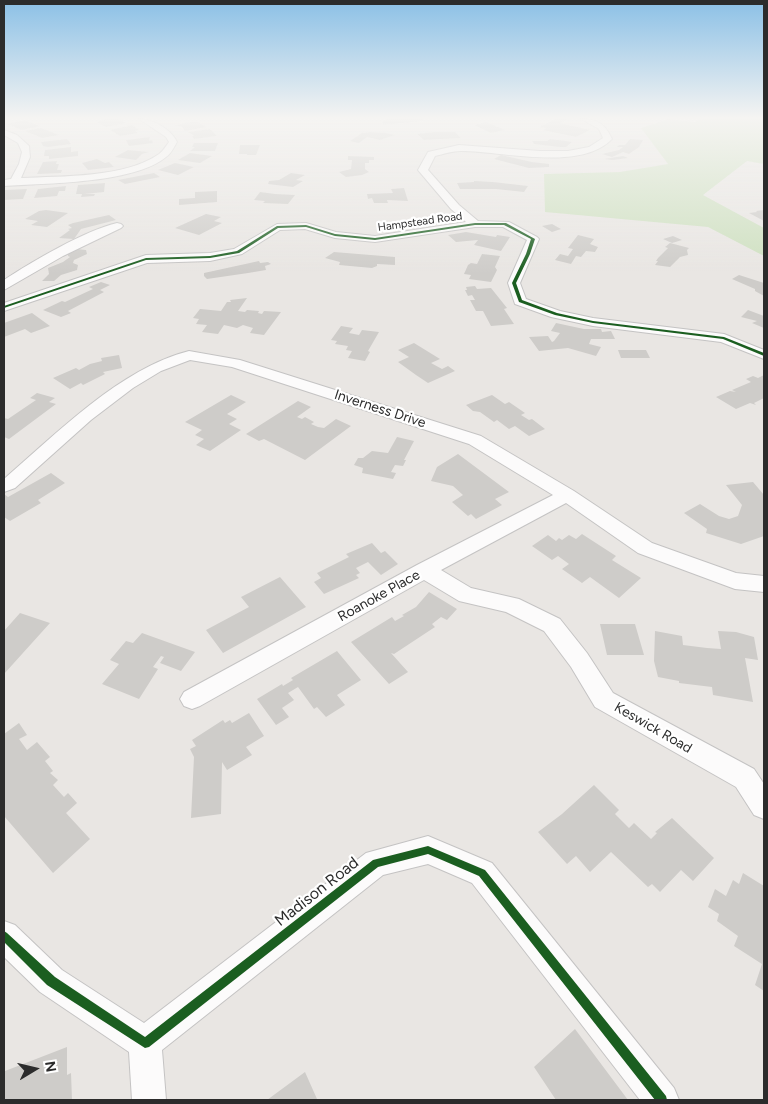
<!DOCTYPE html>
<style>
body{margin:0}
#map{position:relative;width:768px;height:1104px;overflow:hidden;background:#e9e6e3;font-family:Figtree,sans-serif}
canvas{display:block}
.frame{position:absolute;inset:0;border:5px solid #2c2c2c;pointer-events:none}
.north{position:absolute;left:10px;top:1044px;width:50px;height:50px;-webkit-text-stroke:4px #fff;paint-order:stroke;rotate:81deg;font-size:14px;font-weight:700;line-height:20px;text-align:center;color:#2c2c2c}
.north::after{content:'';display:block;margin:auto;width:18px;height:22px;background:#2c2c2c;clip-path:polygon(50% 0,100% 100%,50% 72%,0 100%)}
</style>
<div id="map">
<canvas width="768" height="1104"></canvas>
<div class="frame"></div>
<div class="north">N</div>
</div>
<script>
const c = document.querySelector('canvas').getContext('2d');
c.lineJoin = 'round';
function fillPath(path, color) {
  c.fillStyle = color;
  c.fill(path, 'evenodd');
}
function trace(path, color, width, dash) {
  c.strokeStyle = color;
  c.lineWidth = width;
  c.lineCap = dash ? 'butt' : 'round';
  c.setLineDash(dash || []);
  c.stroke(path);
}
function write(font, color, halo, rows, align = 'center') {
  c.font = font + ' Figtree,sans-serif';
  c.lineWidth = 4.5;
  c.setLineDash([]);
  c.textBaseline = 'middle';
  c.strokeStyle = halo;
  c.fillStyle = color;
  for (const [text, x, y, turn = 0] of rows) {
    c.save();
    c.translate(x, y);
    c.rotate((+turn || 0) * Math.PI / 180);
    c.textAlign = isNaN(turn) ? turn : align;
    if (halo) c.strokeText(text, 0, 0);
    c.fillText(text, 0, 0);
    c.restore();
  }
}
const green = new Path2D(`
 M668,119L695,122L702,119H764V164L747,161L703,195L764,228V256L708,227L545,212L544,174L620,172L668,164L641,128Z`);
const building = new Path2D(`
 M103,119H119L127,123L106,127L96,122L105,120Z
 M387,119H423V121L383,125L382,121Z
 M555,119H569L560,123L590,130L576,137L543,130L546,128L539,127Z
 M24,120L40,126L22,130L7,124Z
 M196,121L206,127L185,131L182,127L175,125Z
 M486,122L505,130L491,133L474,125Z
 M132,125L139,130L135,131L138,133L120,136L110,130Z
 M41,128L46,130L59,135L42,138L25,131Z
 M210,129L217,136L194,139L192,136H194L193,135L188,132Z
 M370,132L386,133L395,135L380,140L367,137L359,143L350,141L362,133Z
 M433,132H455L461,138L424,140L417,134Z
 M150,137L149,141L152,140L153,143L129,146L126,140Z
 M67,139L71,144L48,147L43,146L41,142Z
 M550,139L566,141L572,142L566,147H560L534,144L532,141H547Z
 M630,139L643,140L639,147L629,154L623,152L612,157L602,154L619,150L623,147H617L619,145H625Z
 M194,143H218L215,151H190L195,147H192Z
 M240,145H260L256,155H247V154H239Z
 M71,147V152L78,151V156L49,159V156H44L45,150Z
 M128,150L149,152L142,154L136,160L115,157Z
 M190,153L212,156L200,163L178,160Z
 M501,155L532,162L549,164V167L529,168L494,159Z
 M348,156L374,157V160H369V163H365V169L369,172L362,175L346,177L339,172L351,169L352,160H348Z
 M623,156L628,158L613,160L604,159Z
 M97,159L105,163L109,162L114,167L88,170L82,163Z
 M57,161L56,164H59L57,170H62L61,173L37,174L43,162Z
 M175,163L194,167L178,175L158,170Z
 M154,173L160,177L125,184L118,180Z
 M291,173L305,175L296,180L303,181L293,187L268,184L269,181L279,180Z
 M474,181L493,182L528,186L524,192L496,189H460L457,183L474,182Z
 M105,183L104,192L84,194H95L94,196L81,197L82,194H76L78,185Z
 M66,186L65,191H59L57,196L34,198L38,189Z
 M404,188L408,201L387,200L388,203H374L372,198L368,199L367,194L393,193L391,189Z
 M27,189L23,199L4,200V190Z
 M217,191V202L179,205V199L195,198V192Z
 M260,192L275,194L295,195L288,204L263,203L265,201L254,200Z
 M46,210L68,213L47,227L31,225L38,221L25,219L39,211Z
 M764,210V221L749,213L757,212L756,211Z
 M206,214L221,217L214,221L222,223L199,235L175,228Z
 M109,215L116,220L81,229L74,239L59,238L70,230L68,229L72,228L68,225L73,223Z
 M552,224L561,229L552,232L542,226Z
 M466,232L496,237L497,235L510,237L501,251L474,245L478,240L456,242L448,235Z
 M578,235L594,239L590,244L598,247L595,252L586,251L581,257L576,256L571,264L555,260L560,254L568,256L573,249L568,248Z
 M673,236L682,240L672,243L663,239Z
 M670,243L689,248L687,250L688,255L680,257L670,267L655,265L658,261H656L658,258L668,248L665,247Z
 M77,249L86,250L87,254L74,260L73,263L78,265L77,270L61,275L54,281H42L49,274L48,268L63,262L70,257L68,256V253Z
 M334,252L395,257V265L377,264V266L372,268L339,265L340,262L325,258Z
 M482,254L500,256L495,267L497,270L491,282L469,279L471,275L464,274L468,265L471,263L477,264Z
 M259,261L260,263L268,262L271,264L265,266L266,270L248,273L207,279L204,276V273Z
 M739,275L764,283V296L755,291V289L732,279Z
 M101,282L110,285L100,290L104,292L68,311L71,313L61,317L43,310L62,301L65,302L93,289L89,287Z
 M475,286L477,289L491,288L507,308L504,309L514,324L491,326L483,311H476L470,300H475L472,295L468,296L465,290H467L466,287Z
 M247,298L238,311L245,312L247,310L259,311L258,313L262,314L264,311L281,312L264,335L250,333L253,328L243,325L237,328L224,325L218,334L202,332L207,325L196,324L199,319L193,318L200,309L221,311L227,302H231L230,300Z
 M748,310L764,316V328L752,323L757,321L741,317Z
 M32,313L50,326L31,333L25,329L4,337V323Z
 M556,323L584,329H601L602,332L611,331L615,339H591L589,344L601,347L596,356L568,348L539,351L529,337L548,336L552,342L554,341L560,333L551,331Z
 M341,326L353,328L349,333L359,335L362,330L379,332L368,351L370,352L365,361L348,358L352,351L346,350L348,346L335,344L337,341L331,340Z
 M414,343L440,359L431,363L442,369L448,366L455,371L428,383L416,375L398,362L409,357L398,350Z
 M618,350H646L650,358H621Z
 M119,355L122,368L103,372L105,374L83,385L81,383L70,389L53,378L76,368L79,370L90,364L102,361L101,358Z
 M764,375V398L754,403L756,405L750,403L736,409L716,397L730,391L736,392L732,390L751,382L746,379L753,376L758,378Z
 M37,393L55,398L49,402L56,404L9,439L4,437V418L8,419L36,400L30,398Z
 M231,395L246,402L227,414L237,419L229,424L241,430L210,451L196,445L204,439L195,435L202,430L185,422Z
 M492,395L505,404L509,402L525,413L521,415L529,420L532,419L545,429L529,436L515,426L509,429L497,420L494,422L480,412L473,411L466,405Z
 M298,401L311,407L297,417L302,419L305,417L314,422L311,424L318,427L324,428L336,419L351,426L305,460L264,439L259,441L246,434Z
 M397,437L414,441L404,460H406L403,466L395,465L391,472L396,473L393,479L362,473L363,468L354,465L358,458H363L372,451L388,453Z
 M458,454L509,492L495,499L502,505L476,519L471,514L468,516L452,502L463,495L453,486L431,481L437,467Z
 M51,473L65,483L38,500L41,503L10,521L4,517V494L8,497Z
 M753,482L764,495V536L741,544L706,533L707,529L684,513L700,504L719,516L729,519L738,516L742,505L726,485Z
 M582,534L616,556L612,560L641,578L619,598L590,577L582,583L562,569L569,564L558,556L552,560L532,546L548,535L556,541L559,538L562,540L569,535L576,539Z
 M372,543L381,553L385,551L398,564L381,575L368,562L356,568L360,573L356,575L359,578L324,594L314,582L321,578L317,573L349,557L346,554Z
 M280,577L306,607L223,653L206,630L249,607L241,597Z
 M429,592L457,609L447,620L441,617L432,624L435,627L394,654L391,653L408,672L389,684L351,642L392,617L395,621L404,616L402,615L416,607Z
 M20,613L50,623L4,674V631Z
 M600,624H635L644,655H607Z
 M655,631L682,636L683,645L707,648L721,649L718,631L736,632L754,637L758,660L745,658L753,702L713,695L712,687L679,683V681L658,677L654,661Z
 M142,633L195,652L181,671L160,663L164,657L161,656L153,667L158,669L139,699L102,684L119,664L110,660L126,641L133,643Z
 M337,651L361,680L337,695L345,705L326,717L317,707L314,709L298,687L288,693L294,700L282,708L289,717L276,725L257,699L282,684L283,686L293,680L291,678Z
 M249,713L264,736L246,747L252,755L227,770L222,762L221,814L191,818L194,757L190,749L196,746L192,740L223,720L225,723L230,720L232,723Z
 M19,723L27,735L19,739L27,750L37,742L50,757L45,761L53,771L50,773L58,780L53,785L64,797L68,793L77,803L66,813L90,839L53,873L4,816V734Z
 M594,785L619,810L615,814L629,828L634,823L651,839L657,833L655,832L672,818L714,858L693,881L681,870L660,892L652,884L648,887L611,852L590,872L576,856L567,864L538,832L562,814Z
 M743,873L764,886V991L755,985L762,964L734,946L738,936L717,921L719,914L708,907L715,889L726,896L733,880L739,884Z
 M575,1029L628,1100H556L534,1067Z
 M67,1047V1075L71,1073L72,1100H5V1071Z
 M305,1072L317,1099L267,1100Z`);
const street = new Path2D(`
 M139,119C153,119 171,129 177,142C174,147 171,154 166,157C133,184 46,183 4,186V180L11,179L19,164L22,152L18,143L4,135V130L17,135L29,146L30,157L21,178C62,176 125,178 159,154C163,151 166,146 169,142L166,137Z
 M581,119C598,119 605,124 612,139C580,172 503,151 461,151C453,151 443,154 435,156L428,170L459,205L478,221L509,222L537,237L539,239L520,283L526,299L560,311L593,318L724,334L764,350V359L721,342L593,326L551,317L515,304L508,283L527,240L503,227H475L375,242L335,238L305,229L280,230L242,254L210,261L147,263L4,311V303L146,255L210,253L234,249L277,224L306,223L336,232L375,236L466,222L451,209L418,170L428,152L459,145L540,151H568L589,147L603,138L599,129Z
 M117,223L121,224L123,226L121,228L63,256L4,290V280C33,261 84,231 117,223Z
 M189,351L240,360L481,436L574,491L652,543L736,573L764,576V592L735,589L638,553L566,503L441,570L471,588L519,599L560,619L587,653L613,693L754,769L764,784V819L754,815L736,787L595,707L571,667L544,631L506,612L459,601L424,580L200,706L192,709L184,706L180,699L184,692L417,565L553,495L469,444L232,367L190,360L161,371L133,388L91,420L15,488L4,492V479C56,434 121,368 189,351Z
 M428,836L492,863L674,1088L679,1100H640L472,883L428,864L383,875L162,1050L166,1100H132L129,1052L40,992L4,957V921L15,925L62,970L144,1023L366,853Z`);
const cycleway = new Path2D(`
 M475,223H506L535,239L530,254L516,283L522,300L557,313L593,321L724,337L764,353V356L723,339L593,323L555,315L519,302L512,283L526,254L531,239L504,225H475L375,240L335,236L306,227L278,228L239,253L210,258L146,260L4,308V306L146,258L210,256L237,251L277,226L306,225L335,234L375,238Z
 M428,846L485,870L666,1096L667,1100H655L479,876L428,854L378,867L149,1047L145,1048L47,985L4,942V931L7,933L55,977L145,1037L373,860Z`);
const farStreetnames = [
 ["Hampstead Road",420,222,-8]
];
const streetNames = [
 ["Inverness Drive",380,409,18],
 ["Roanoke Place",379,596,-29],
 ["Keswick Road",653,728,30]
];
const nearStreetnames = [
 ["Madison Road",317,892,-38]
];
fillPath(green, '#cee0c0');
fillPath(building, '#ceccc9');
trace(street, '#c4c3c3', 2);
fillPath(street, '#fcfbfb');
fillPath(cycleway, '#1b5e20');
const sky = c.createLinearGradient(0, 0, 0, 274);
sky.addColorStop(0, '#8bc0e6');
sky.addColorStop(0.43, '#f5f4f2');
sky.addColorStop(1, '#f5f4f200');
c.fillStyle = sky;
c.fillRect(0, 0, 768, 274);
write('11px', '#2c2c2c', '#fff', farStreetnames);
write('14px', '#2c2c2c', '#fff', streetNames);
write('16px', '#2c2c2c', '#fff', nearStreetnames);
</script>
